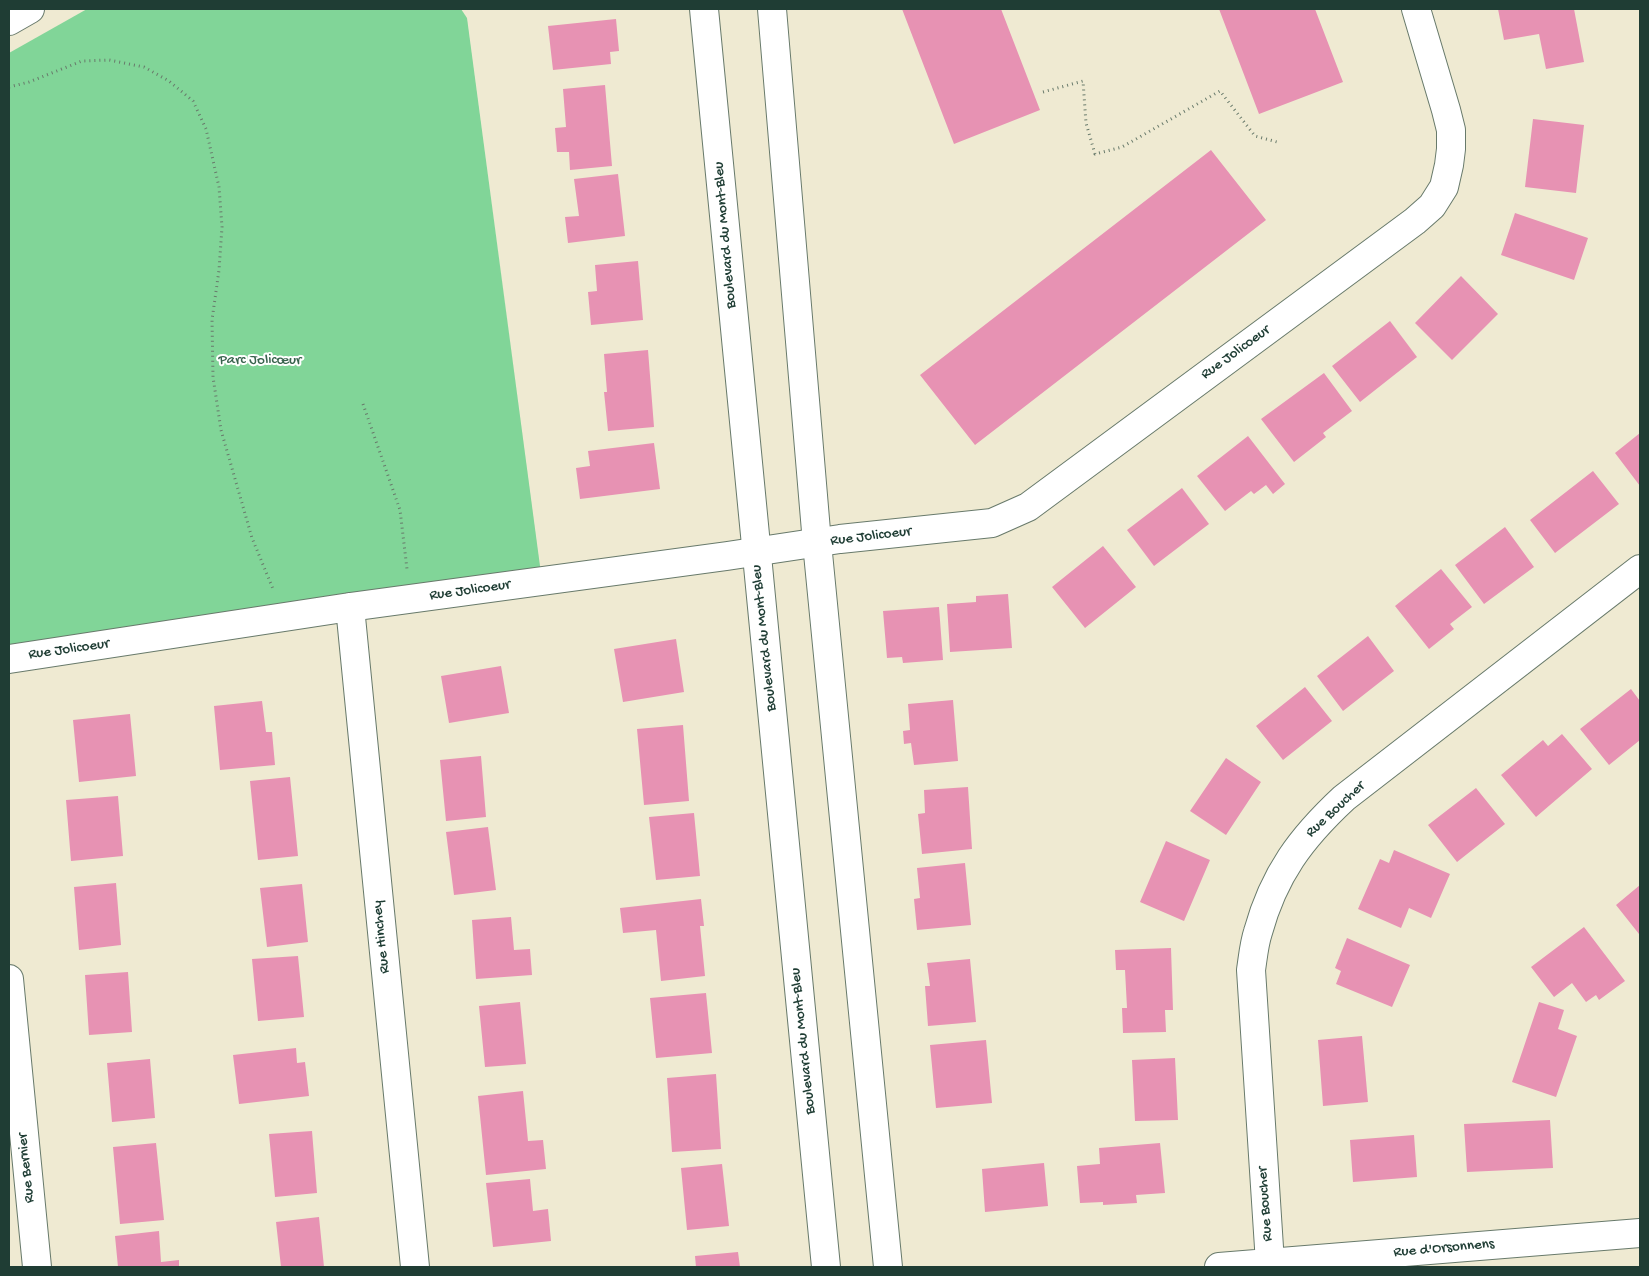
<!DOCTYPE html>
<meta charset="utf-8">
<style>
body{margin:0}
#map{position:relative;width:1649px;height:1276px;overflow:hidden;background:#efead2;font-family:"Gochi Hand",sans-serif}
canvas{display:block}
.frame{position:absolute;inset:0;border:10px solid #1f3d34;pointer-events:none}
</style>
<div id="map">
<canvas width="1649" height="1276"></canvas>
<div class="frame"></div>
</div>
<script>
const c = document.querySelector('canvas').getContext('2d');
c.lineJoin = 'round';
function fillPath(path, color) {
  c.fillStyle = color;
  c.fill(path, 'evenodd');
}
function trace(path, color, width, dash) {
  c.strokeStyle = color;
  c.lineWidth = width;
  c.lineCap = dash ? 'butt' : 'round';
  c.setLineDash(dash || []);
  c.stroke(path);
}
function write(font, color, halo, rows, align = 'center') {
  c.font = font + ' "Gochi Hand",sans-serif';
  c.lineWidth = 4;
  c.setLineDash([]);
  c.textBaseline = 'middle';
  c.strokeStyle = halo;
  c.fillStyle = color;
  for (const [text, x, y, turn = 0] of rows) {
    c.save();
    c.translate(x, y);
    c.rotate((+turn || 0) * Math.PI / 180);
    c.textAlign = isNaN(turn) ? turn : align;
    if (halo) c.strokeText(text, 0, 0);
    c.fillText(text, 0, 0);
    c.restore();
  }
}
const green = new Path2D(`
 M87,9H461L467,18L542,581L9,659V53Z`);
const building = new Path2D(`
 M902,9H1001L1040,110L954,144Z
 M1219,9H1315L1343,82L1259,114Z
 M1498,9H1574L1584,62L1546,69L1539,34L1504,40Z
 M616,19L619,51L610,52L611,64L553,70L548,26Z
 M605,85L612,166L570,170L569,152H557L555,128L566,127L563,89Z
 M1533,119L1584,125L1576,193L1525,187Z
 M1211,150L1266,220L975,445L920,375Z
 M618,174L625,236L568,243L565,217L579,216L574,179Z
 M1515,213L1588,238L1574,280L1501,255Z
 M638,261L643,320L591,325L588,292L597,291L595,265Z
 M1461,276L1498,314L1452,360L1415,323Z
 M1390,321L1417,357L1360,402L1332,366Z
 M648,350L654,427L608,431L604,392H607L604,354Z
 M1324,373L1352,411L1323,433L1326,437L1294,462L1261,419Z
 M1640,433V486L1615,453Z
 M1248,436L1285,484L1273,494L1266,485L1254,494L1251,491L1225,511L1197,476Z
 M654,443L660,489L580,499L576,468L590,466L588,451Z
 M1593,471L1619,504L1555,553L1530,520Z
 M1182,488L1209,524L1154,566L1127,530Z
 M1505,527L1534,567L1484,604L1455,565Z
 M1103,546L1136,587L1085,628L1052,587Z
 M1441,569L1472,607L1450,624L1454,629L1429,649L1395,606Z
 M1008,594L1012,648L950,652L947,604L976,602V596Z
 M939,607L943,660L903,663L902,657L887,658L883,611Z
 M1368,636L1394,671L1343,711L1317,676Z
 M676,639L684,692L623,702L614,649Z
 M501,666L509,713L449,723L441,676Z
 M1305,687L1332,721L1283,760L1256,726Z
 M1631,689L1640,701V740L1609,765L1580,729Z
 M953,700L958,761L914,765L911,743L904,744L903,731L910,730L908,704Z
 M262,701L266,732H272L275,765L220,770L214,706Z
 M130,714L136,776L79,782L73,720Z
 M683,725L689,801L644,805L637,729Z
 M1562,734L1592,769L1536,817L1501,775L1543,740L1548,746Z
 M481,756L486,817L446,821L440,760Z
 M1226,758L1261,782L1226,835L1190,811Z
 M290,777L298,856L258,860L250,781Z
 M968,787L972,849L922,854L918,814L925,813L924,790Z
 M1476,788L1505,824L1457,862L1428,825Z
 M118,796L123,856L71,861L66,800Z
 M694,813L700,876L656,880L649,817Z
 M488,827L496,890L454,895L446,832Z
 M1166,841L1210,860L1184,921L1140,902Z
 M1394,850L1450,874L1431,918L1409,908L1401,928L1358,909L1380,859L1389,863Z
 M965,863L971,925L917,930L914,899L920,898L917,868Z
 M116,883L121,945L79,950L74,887Z
 M302,884L308,942L267,947L260,888Z
 M1640,885V932L1639,934L1616,905Z
 M701,899L704,926H700L705,976L661,981L656,930L623,933L620,908Z
 M511,917L514,950L530,949L532,975L476,979L472,920Z
 M1584,927L1625,981L1599,1000L1596,995L1586,1002L1572,983L1554,997L1531,967Z
 M1347,938L1410,965L1392,1007L1336,984L1341,971L1335,968Z
 M1171,948L1173,1010H1165L1166,1032L1123,1033L1122,1008H1127L1125,970H1116L1115,950Z
 M298,956L304,1017L258,1021L252,959Z
 M970,959L976,1022L928,1026L925,986H930L927,963Z
 M128,972L132,1032L89,1035L85,975Z
 M706,993L712,1053L656,1058L650,998Z
 M520,1002L526,1064L485,1067L479,1006Z
 M1539,1002L1564,1010L1558,1029L1577,1036L1556,1097L1512,1082Z
 M1362,1036L1368,1102L1323,1106L1318,1040Z
 M986,1040L992,1103L936,1108L930,1045Z
 M296,1048L297,1063L305,1062L309,1096L239,1104L233,1055Z
 M1175,1058L1178,1120L1135,1121L1132,1060Z
 M150,1059L155,1118L112,1122L107,1063Z
 M716,1074L721,1149L672,1152L667,1078Z
 M523,1091L528,1141L543,1140L546,1169L486,1175L478,1096Z
 M1550,1120L1553,1168L1467,1172L1464,1124Z
 M312,1131L317,1193L275,1197L269,1134Z
 M1414,1135L1417,1177L1353,1182L1350,1140Z
 M156,1143L164,1220L120,1224L113,1147Z
 M1160,1143L1165,1193L1136,1195L1137,1203L1103,1205V1202L1080,1203L1077,1166L1100,1164L1099,1148Z
 M1044,1163L1048,1206L985,1212L982,1169Z
 M722,1164L729,1226L687,1230L681,1168Z
 M530,1179L533,1211L548,1209L551,1241L493,1247L486,1183Z
 M319,1217L324,1267H281L276,1222Z
 M159,1231L161,1262L179,1260V1267H118L115,1236Z
 M738,1252L740,1267H696L695,1256Z`);
const path = new Path2D(`
 M9,87L29,82L82,61L109,60L144,67L169,81L193,101L206,129L219,187L222,227L219,270L212,320L213,377L221,430L252,538L273,589
 M1043,92L1083,81L1086,123L1095,154L1122,147L1220,91L1255,136L1277,142
 M363,404L400,510L407,569`);
const street = new Path2D(`
 M350,607L415,1267
 M9,659L350,607L727,556L840,539L992,523L1028,507L1415,221L1432,206L1444,187L1449,165L1451,149V130L1446,110L1416,9
 M9,979L37,1267
 M1270,1263L1251,970C1253,957 1254,944 1258,932C1274,874 1301,838 1344,798L1640,569
 M1219,1267L1640,1233`);
const secondary = new Path2D(`
 M704,9L826,1267
 M772,9L817,543L888,1267
 M9,21L30,9`);
const streetNames = [
 ["Boulevard du Mont-Bleu",726,235,-95],
 ["Rue Jolicoeur",1236,353,-36],
 ["Rue Jolicoeur",871,537,-7],
 ["Rue Jolicoeur",470,591,-8],
 ["Boulevard du Mont-Bleu",765,638,-96],
 ["Rue Jolicoeur",69,650,-8],
 ["Rue Boucher",1336,810,-43],
 ["Rue Hinchey",382,937,-96],
 ["Boulevard du Mont-Bleu",804,1041,-96],
 ["Rue Bernier",27,1168,-96],
 ["Rue Boucher",1266,1204,-94],
 ["Rue d'Orsonnens",1444,1249,-5]
];
const parkNames = [
 ["Parc Jolicœur",260,361]
];
fillPath(green, '#81d598');
fillPath(building, '#e792b3');
trace(street, '#687a6b', 30);
trace(secondary, '#687a6b', 30);
trace(path, '#687a6b', 3, [1, 4]);
trace(street, '#fff', 28);
trace(secondary, '#fff', 28);
write('15px', '#1f3d34', '#fff', streetNames);
write('15px', '#38634d', '#fff', parkNames);
</script>
